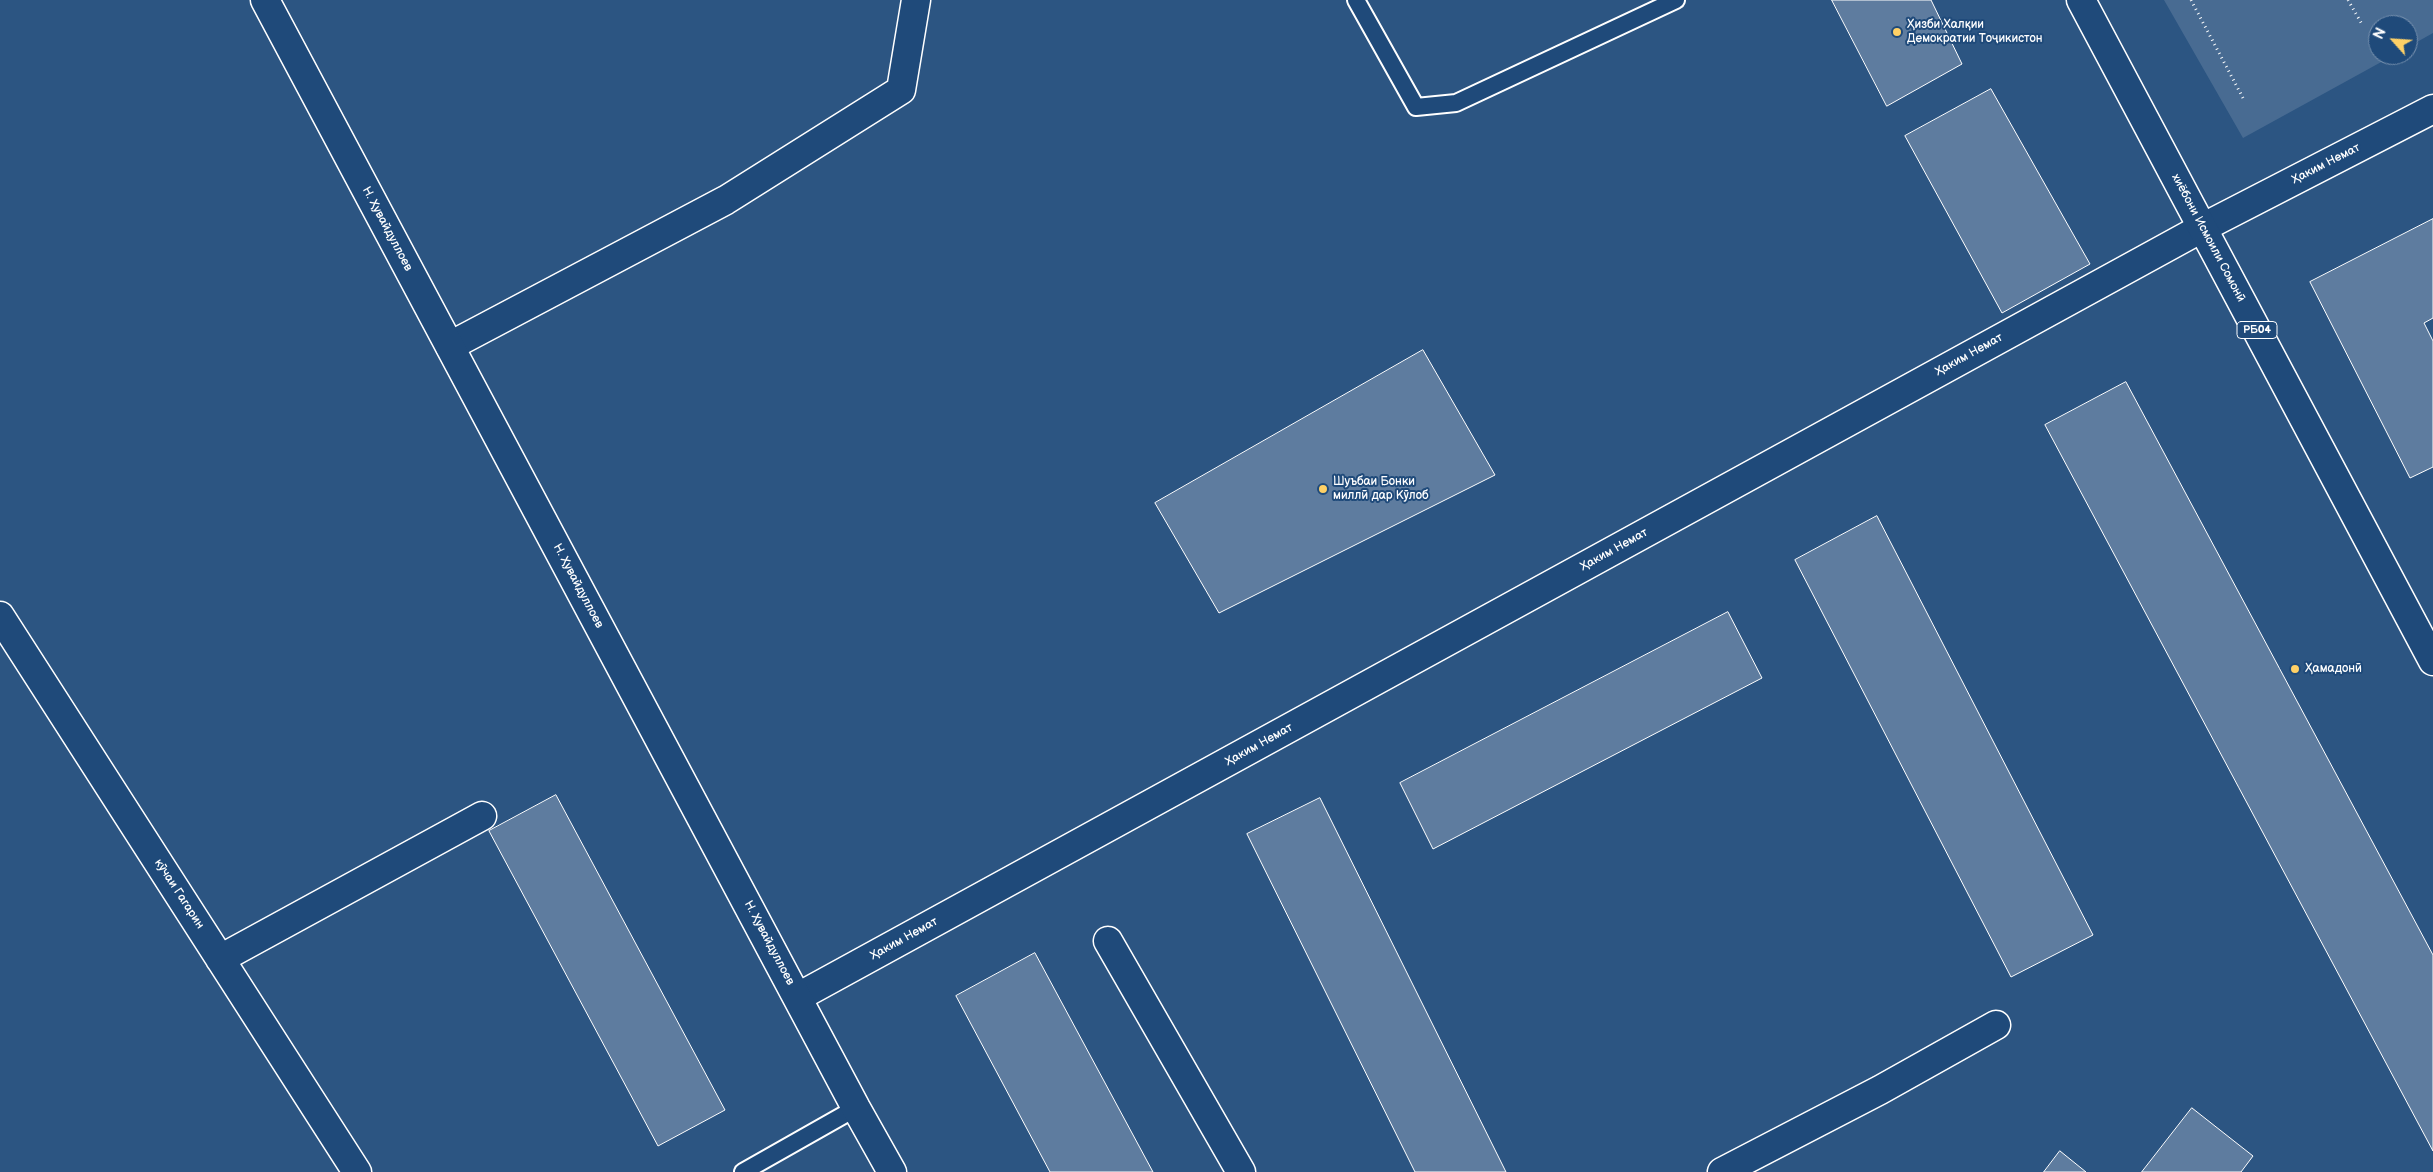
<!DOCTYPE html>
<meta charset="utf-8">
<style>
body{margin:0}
#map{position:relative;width:2433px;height:1172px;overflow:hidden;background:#2c5582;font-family:"Balsamiq Sans",sans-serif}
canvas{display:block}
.north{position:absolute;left:2368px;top:15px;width:50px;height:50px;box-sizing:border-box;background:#1f4a7a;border:1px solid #7992af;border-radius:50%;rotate:296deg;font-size:14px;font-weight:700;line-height:20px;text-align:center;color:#fff}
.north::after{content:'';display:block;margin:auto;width:18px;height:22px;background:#ffd166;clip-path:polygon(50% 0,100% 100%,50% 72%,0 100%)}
</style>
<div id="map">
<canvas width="2433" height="1172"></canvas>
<div class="north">N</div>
</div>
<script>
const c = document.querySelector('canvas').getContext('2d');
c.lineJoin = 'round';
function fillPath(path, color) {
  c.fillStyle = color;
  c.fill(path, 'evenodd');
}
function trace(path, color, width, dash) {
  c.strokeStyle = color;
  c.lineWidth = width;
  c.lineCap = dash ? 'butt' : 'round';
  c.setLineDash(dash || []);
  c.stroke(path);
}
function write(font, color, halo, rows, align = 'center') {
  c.font = font + ' "Balsamiq Sans",sans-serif';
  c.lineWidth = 4;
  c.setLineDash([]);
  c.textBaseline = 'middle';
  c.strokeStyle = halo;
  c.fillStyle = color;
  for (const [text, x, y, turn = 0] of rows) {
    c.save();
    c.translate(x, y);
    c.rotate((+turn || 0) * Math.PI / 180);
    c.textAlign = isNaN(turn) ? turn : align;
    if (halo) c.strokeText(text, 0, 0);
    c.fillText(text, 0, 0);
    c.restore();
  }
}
const green = new Path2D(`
 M2164,0H2433V33L2408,47V25H2378V55H2394L2243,138Z`);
const building = new Path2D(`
 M1832,0H1931L1962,64L1887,106Z
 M1991,89L2090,264L2002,313L1905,136Z
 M2433,219V318L2424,323L2433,341V467L2410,478L2310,282Z
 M1423,350L1495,475L1219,613L1155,503Z
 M2126,382L2433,955V1151L2045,425Z
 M1877,516L2093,935L2011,977L1795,560Z
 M1728,612L1762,678L1433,849L1400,783Z
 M556,795L725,1110L658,1146L489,831Z
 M1320,798L1506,1172H1415L1247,834Z
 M1035,953L1153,1172H1050L956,996Z
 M2192,1108L2253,1156L2241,1172H2142Z
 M2060,1151L2086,1172H2044Z`);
const path = new Path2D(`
 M2191,0L2243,98
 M2348,0L2363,26`);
const service = new Path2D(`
 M1356,0L1416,107L1456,103L1676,0
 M743,1172L856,1108`);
const minor = new Path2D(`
 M450,346L726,200L901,90L916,0
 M0,616L357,1172
 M1108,941L1241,1172
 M220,959L482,816
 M798,997L2202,228L2433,109
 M1722,1172L1880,1090L1996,1025`);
const tertiary = new Path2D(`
 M265,0L856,1108L892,1172`);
const primary = new Path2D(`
 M2081,0L2433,661`);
const markers = [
 [1897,32,5,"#ffd166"],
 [1323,489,5,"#ffd166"],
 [2295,669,5,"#ffd166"]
];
const shields = [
 [2257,330,40]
];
const shieldNames = [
 ["РБ04",2257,330]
];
const poiNames = [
 ["Ҳизби Халқии",1907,25],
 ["Демократии Тоҷикистон",1907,39],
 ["Шуъбаи Бонки",1333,482],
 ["миллӣ дар Кӯлоб",1333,496],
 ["Ҳамадонӣ",2305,669]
];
const streetNames = [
 ["Ҳаким Немат",2326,164,-27],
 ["Н. Ҳувайдуллоев",387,229,62],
 ["хиёбони Исмоили Сомонӣ",2208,238,62],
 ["Ҳаким Немат",1969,355,-29],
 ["Ҳаким Немат",1614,550,-29],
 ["Н. Ҳувайдуллоев",578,586,62],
 ["Ҳаким Немат",1259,745,-29],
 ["кӯчаи Гагарин",179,894,57],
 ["Ҳаким Немат",904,939,-29],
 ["Н. Ҳувайдуллоев",769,943,62]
];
fillPath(green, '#486b92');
fillPath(building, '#5e7c9f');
trace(building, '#fff', 1);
trace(service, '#fff', 20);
trace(minor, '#fff', 31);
trace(tertiary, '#fff', 31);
trace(primary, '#fff', 31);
trace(path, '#fff', 3, [1, 4]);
trace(service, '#1f4a7a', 16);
trace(minor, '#1f4a7a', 28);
trace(tertiary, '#1f4a7a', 28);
trace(primary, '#1f4a7a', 28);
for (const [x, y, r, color] of markers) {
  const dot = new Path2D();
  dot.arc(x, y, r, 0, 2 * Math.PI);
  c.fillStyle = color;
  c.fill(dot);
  trace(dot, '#1f4a7a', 2);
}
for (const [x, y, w] of shields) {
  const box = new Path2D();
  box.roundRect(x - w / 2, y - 8.5, w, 17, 4);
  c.fillStyle = '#1f4a7a';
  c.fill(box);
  trace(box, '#fff', 1);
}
write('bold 11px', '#fff', null, shieldNames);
write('12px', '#fff', '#1f4a7a', poiNames, 'left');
write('12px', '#fff', '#1f4a7a', streetNames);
</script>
